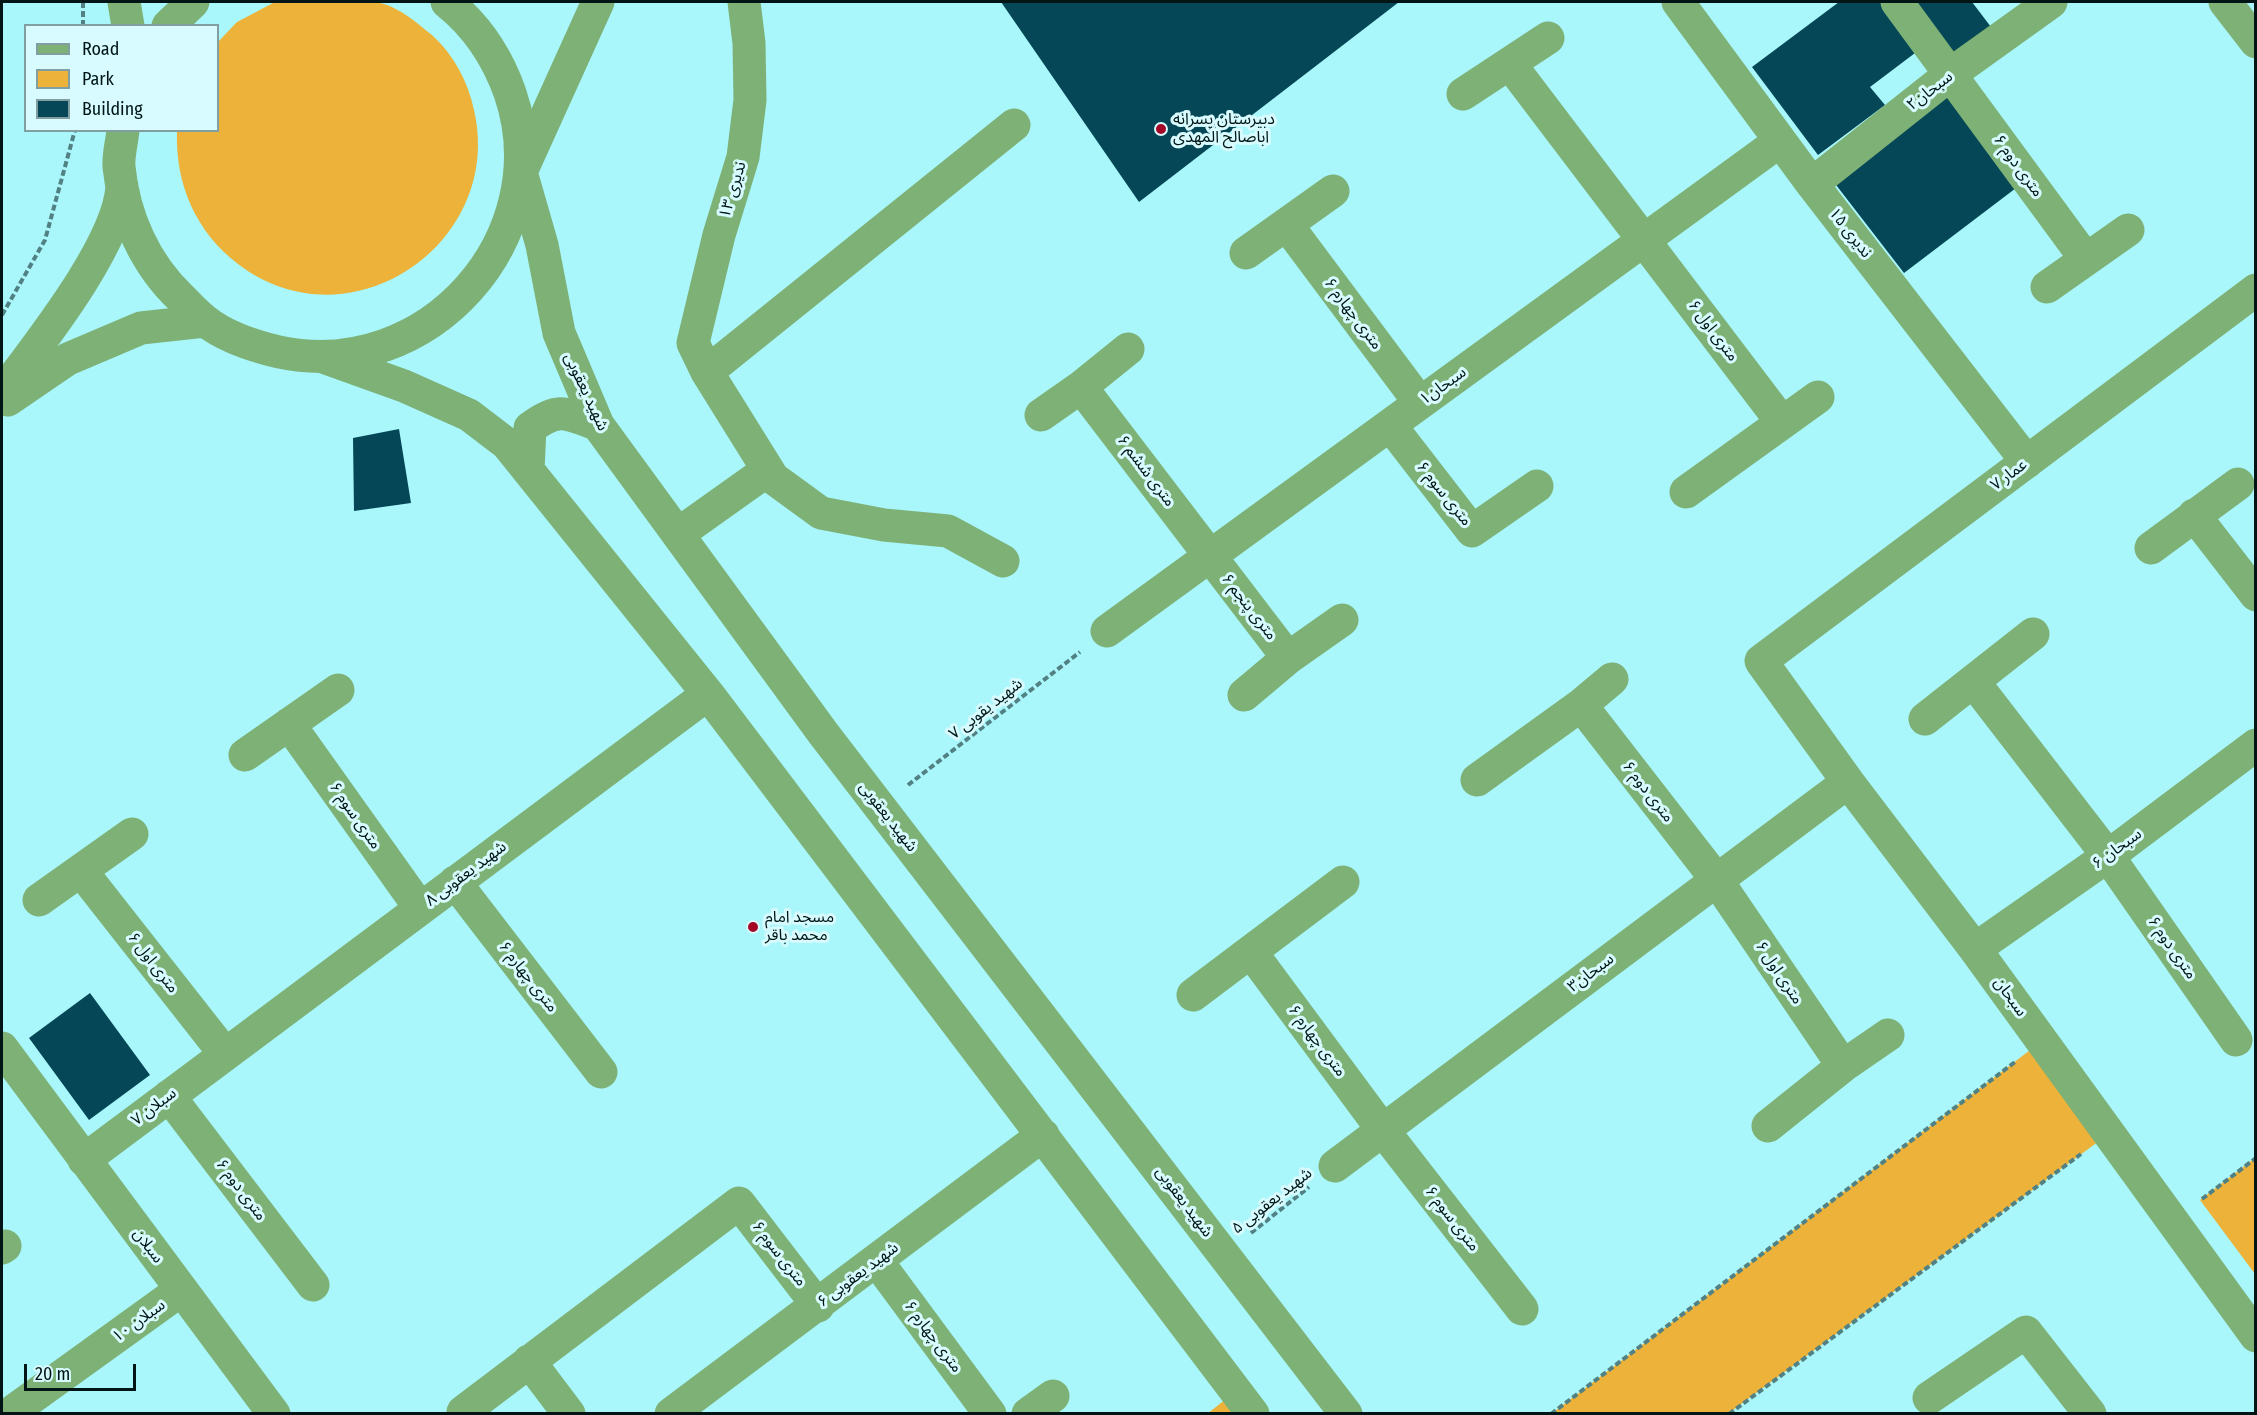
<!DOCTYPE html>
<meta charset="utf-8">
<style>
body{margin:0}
#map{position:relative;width:2257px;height:1415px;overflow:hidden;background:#a9f6fb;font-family:"Fira Sans Condensed",sans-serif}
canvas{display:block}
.frame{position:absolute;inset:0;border:3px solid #011516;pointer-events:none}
.legend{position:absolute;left:24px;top:24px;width:195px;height:108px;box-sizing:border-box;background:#d7fbfe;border:2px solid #819fa1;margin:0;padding:8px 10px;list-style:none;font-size:18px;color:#011516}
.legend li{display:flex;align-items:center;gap:12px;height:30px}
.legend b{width:30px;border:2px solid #819fa1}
.scale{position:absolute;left:24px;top:1364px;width:112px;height:27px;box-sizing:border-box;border:3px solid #011516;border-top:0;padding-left:8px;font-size:18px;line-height:21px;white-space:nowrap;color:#011516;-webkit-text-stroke:4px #d7fbfe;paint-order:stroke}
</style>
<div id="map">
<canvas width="2257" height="1415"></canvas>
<div class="frame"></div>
<ul class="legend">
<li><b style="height:8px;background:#7eb176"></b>Road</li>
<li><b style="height:16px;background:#ecb239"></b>Park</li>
<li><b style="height:16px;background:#054757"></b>Building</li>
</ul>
<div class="scale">20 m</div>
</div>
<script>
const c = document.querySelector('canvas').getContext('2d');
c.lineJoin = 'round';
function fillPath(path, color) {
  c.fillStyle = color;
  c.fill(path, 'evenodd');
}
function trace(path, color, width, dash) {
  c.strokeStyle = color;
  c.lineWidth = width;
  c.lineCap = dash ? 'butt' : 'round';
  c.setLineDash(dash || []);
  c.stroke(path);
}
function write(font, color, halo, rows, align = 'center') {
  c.font = font + ' "Fira Sans Condensed","Noto Sans Arabic",sans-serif';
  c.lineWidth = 6;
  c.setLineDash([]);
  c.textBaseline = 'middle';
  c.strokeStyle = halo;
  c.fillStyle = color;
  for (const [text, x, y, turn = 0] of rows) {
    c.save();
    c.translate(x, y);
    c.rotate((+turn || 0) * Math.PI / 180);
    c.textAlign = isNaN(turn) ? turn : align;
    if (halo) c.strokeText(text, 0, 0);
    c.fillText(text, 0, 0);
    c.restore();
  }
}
const green = new Path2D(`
 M275,2C307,1 343,0 375,2C397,5 416,22 433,36C454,55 468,82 474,110C505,244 349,349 238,264C196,232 175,184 177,131L218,130V42L237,22Z
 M2042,1041L2110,1133L1729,1413L1551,1414Z
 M2255,1158V1274L2200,1200Z
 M1236,1391L1253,1414H1207Z`);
const building = new Path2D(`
 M1001,2H1399L1139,202Z
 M1839,2H1882L1919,50L1870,87L1885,105L1818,155L1752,67Z
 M1912,2H1972L1991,27L1951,56Z
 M1950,93L2020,185L1904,273L1833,181Z
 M399,429L411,503L354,511L353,438Z
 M90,993L150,1075L89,1120L29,1038Z`);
const path = new Path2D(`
 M83,2V26
 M2,315L45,240L75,130
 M908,785L1080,652
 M2202,1199L2256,1158
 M1251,1233L1309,1187
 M1551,1414L2015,1062
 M1729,1414L2081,1154`);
const minor = new Path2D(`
 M124,2L128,26
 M598,2L521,172L542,245L559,333L598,425L823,733L1346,1414
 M744,2L749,43L750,100L743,157L719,235L693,343L707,372L773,478L821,513L884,525L948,531L1003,561
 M1678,2L1812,184L2027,462
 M1897,2L2085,258
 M2225,2L2256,42
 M168,26L193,2
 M1510,64L1781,421
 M1463,94L1548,38
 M123,130C122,142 118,155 119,167C124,217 145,264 181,298C189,306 196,314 204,320C225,337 253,346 279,352C428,384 559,237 510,93C497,56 477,26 447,2
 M1812,184L1952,73L2051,2
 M1287,225L1420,403
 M1246,253L1333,191
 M2047,287L2128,230
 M2256,290L1761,661L1848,782L1975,949L2256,1336
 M323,357L404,386L469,415L507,444L708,694L1253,1414
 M707,372L1014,125
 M1081,387L1288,658
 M2,393C37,346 119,244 122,186
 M8,400L68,359L141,328L205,321
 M1041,415L1081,387L1128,349
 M1390,425L1472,531L1537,486
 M528,470L530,428C559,406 567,413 598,425
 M1686,492L1818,397
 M2194,515L2256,595
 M678,534L768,470
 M2151,548L2238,484
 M1107,631L1780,141
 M1973,681L2108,856L2236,1040
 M1244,695L1288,658L1342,620
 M1581,705L1716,879L1843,1066
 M1925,719L2033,634
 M289,724L420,908
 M245,755L338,690
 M1477,780L1581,705L1612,679
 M82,872L225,1054
 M455,882L601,1072
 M39,900L132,834
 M1975,949L2108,856L2256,745
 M1251,952L1382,1129L1522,1309
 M1193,995L1343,882
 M2,1048L274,1414
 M169,1096L313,1285
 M1768,1126L1843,1066L1888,1035
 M84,1160L708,694
 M1335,1166L1848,782
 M2,1248L5,1246
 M877,1261L990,1414
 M529,1361L569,1414
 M1929,1398L2026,1332L2090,1414
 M463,1412L739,1203L818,1306
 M9,1414L181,1290
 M671,1414L1043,1135
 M1028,1414L1053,1396`);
const markers = [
 [1161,129,6,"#a40826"],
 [753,927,6,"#a40826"]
];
const streetNames = [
 ["سبحان۲",1930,91,-38],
 ["۶ متری دوم",2018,166,54],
 ["ندیری ۱۳",733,190,-73],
 ["ندیری ۱۵",1850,233,52],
 ["۶ متری چهارم",1353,314,53],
 ["۶ متری اول",1713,331,53],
 ["سبحان۱",1443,386,-36],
 ["شهید یعقوبی",586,392,65],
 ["۶ متری ششم",1146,471,53],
 ["عمار ۷",2009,475,-37],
 ["۶ متری سوم",1444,494,51],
 ["۶ متری پنجم",1249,607,52],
 ["شهید یقوبی ۷",986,709,-38],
 ["۶ متری دوم",1648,792,52],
 ["۶ متری سوم",355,816,55],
 ["شهید یعقوبی",888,817,52],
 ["سبحان ۶",2117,849,-36],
 ["شهید یعقوبی ۸",466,874,-37],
 ["۶ متری دوم",2172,948,55],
 ["۶ متری اول",153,963,52],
 ["سبحان۳",1591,973,-37],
 ["۶ متری اول",1779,973,56],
 ["۶ متری چهارم",528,977,52],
 ["سبحان",2010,997,54],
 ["۶ متری چهارم",1317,1041,53],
 ["سبلان ۷",154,1107,-37],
 ["۶ متری دوم",241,1190,53],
 ["شهید یعقوبی ۵",1272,1201,-38],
 ["شهید یعقوبی",1184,1202,53],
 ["۶ متری سوم",1452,1219,52],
 ["سبلان",148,1246,53],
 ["۶ متری سوم",779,1254,52],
 ["شهید یعقوبی ۶",858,1275,-37],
 ["سبلان ۱۰",139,1321,-36],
 ["۶ متری چهارم",933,1337,53]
];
const poiNames = [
 ["دبیرستان پسرانه",1173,120],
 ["اباصالح المهدی",1173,138],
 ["مسجد امام",765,918],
 ["محمد باقر",765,936]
];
fillPath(green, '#ecb239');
fillPath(building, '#054757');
trace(path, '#528184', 4, [6, 3]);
trace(minor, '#7eb176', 33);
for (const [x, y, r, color] of markers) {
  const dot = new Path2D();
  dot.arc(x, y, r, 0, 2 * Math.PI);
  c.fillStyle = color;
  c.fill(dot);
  trace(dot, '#d7fbfe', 2);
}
write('16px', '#011516', '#d7fbfe', streetNames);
write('16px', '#011516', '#d7fbfe', poiNames, 'left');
</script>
